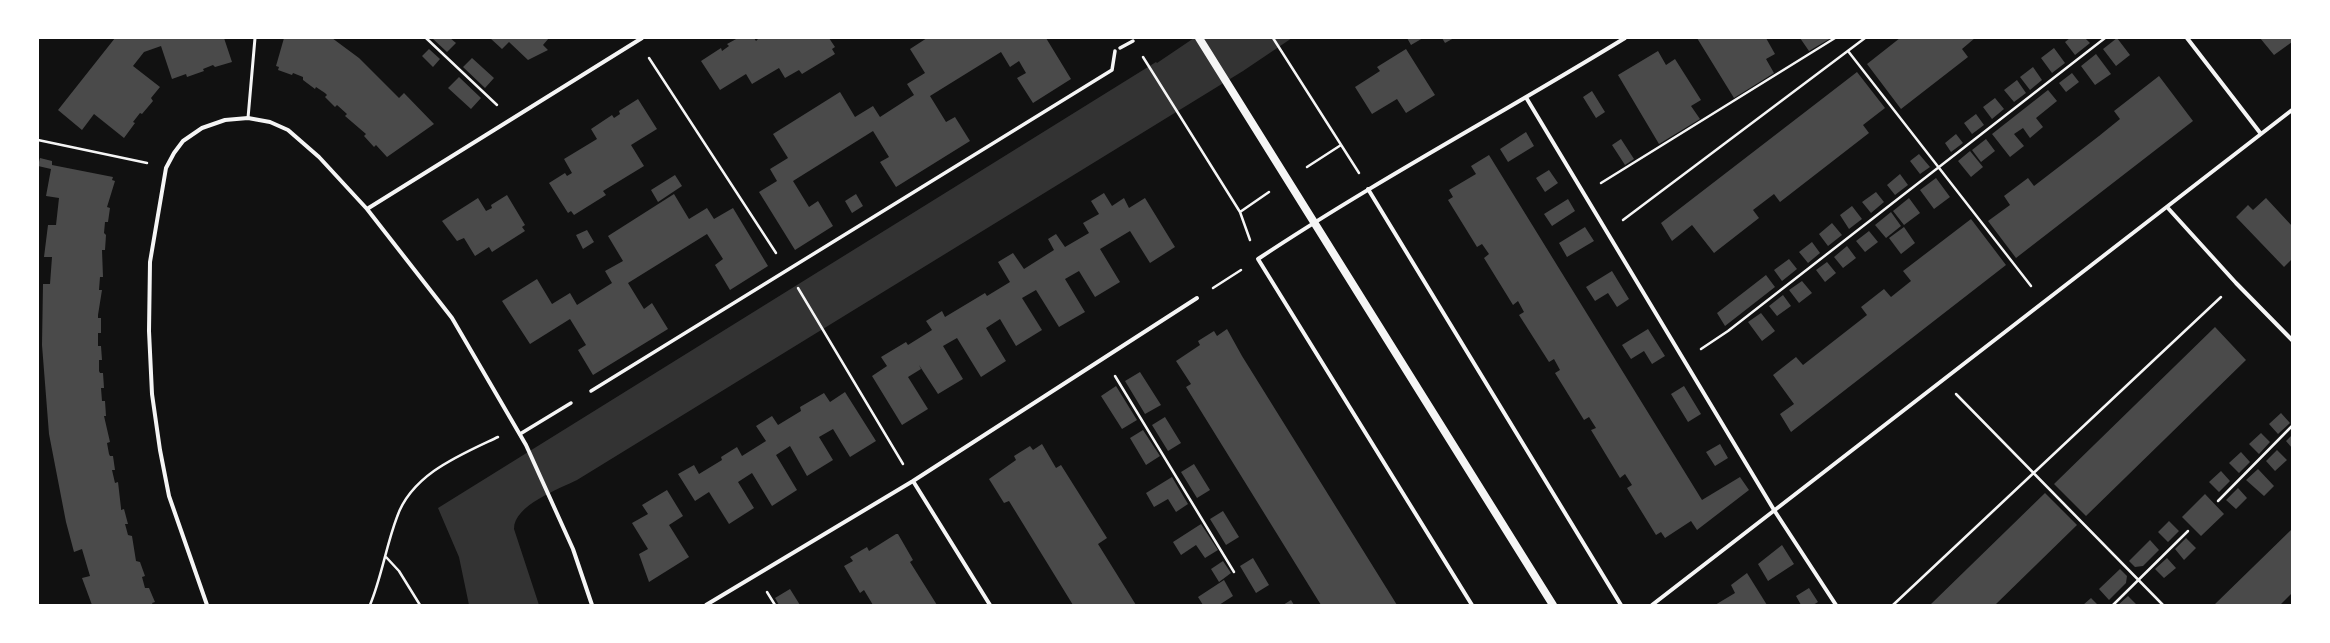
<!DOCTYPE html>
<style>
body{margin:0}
#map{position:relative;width:2330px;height:643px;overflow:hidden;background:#111;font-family:"Asap Condensed",sans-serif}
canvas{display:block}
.frame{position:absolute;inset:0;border:39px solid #fff;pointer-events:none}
</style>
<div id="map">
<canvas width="2330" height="643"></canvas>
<div class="frame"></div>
</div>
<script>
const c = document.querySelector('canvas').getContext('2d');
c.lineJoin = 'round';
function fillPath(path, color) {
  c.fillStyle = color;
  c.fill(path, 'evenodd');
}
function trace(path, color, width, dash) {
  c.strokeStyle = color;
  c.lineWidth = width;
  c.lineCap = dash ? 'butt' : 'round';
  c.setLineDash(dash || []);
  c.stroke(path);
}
const water = new Path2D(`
 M1194,38H1292L1243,71L577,480C559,489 514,505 514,529L539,605H469L459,557L438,508L1156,62L1157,63Z`);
const building = new Path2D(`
 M115,38H224L232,62L215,67L213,65L203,69L204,71L187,77L186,74L172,79L161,46L144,52L133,66L160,87L151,98L153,101L142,114L140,113L133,122L135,123L124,138L94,114L82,130L58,110Z
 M284,38H332L359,58L399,98L404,93L434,124L387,157L376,145L374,147L364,136L366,134L345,116L347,114L337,105L335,107L325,97L327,95L325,93L316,87L315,89L303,80V77L293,73L292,75L278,70L279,67L276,66Z
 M432,38H450L456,43L447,52Z
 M490,38H549L543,45L548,50L528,60L509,42L502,49Z
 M738,38H754L756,41L759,38H829L835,47L832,49L835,54L802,74L799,70L785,78L779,68L752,84L746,74L720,90L701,61L721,48L722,51L729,46L727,44Z
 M927,38H1046L1071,79L1033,103L1017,78L1026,73L1019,61L1010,67L1001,52L930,96L946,122L955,117L970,141L896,187L880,162L889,157L873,131L793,181L809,207L818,201L833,226L795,250L759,192L777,181L770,169L788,158L773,134L840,92L855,117L873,106L880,117L914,95L907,84L925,73L910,49Z
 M1407,38H1423L1411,45Z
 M1442,38H1454L1445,43Z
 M1697,38H1766L1775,54L1766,59L1774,73L1734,98Z
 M1800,38H1831L1809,51Z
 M1900,38H1975L1962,49L1968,57L1901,109L1867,64Z
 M2070,38H2085L2090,43L2075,55L2065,42Z
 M2117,38L2130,55L2116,66L2103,49Z
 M2260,38H2292V42L2274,55Z
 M2054,48L2065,63L2052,73L2041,58Z
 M429,49L440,59L433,67L422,56Z
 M1406,49L1435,95L1406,113L1397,99L1372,114L1355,87L1380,71L1377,67Z
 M1658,51L1666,65L1675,59L1701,100L1691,106L1700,119L1659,144L1618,75Z
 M2096,54L2111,74L2095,85L2081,66Z
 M472,58L494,78L485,88L463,67Z
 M2033,67L2042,80L2030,90L2020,77Z
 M1857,72L1885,108L1863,125L1869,133L1780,202L1774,194L1753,210L1759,218L1714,253L1692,225L1672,241L1661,223Z
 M2072,73L2079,82L2066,92L2059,83Z
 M2159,76L2193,121L2016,258L1988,221L2010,205L2004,196L2028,178L2034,186L2099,136L2120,119L2114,111Z
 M459,77L481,98L471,109L448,88Z
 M2017,80L2026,93L2014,102L2004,90Z
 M2048,90L2057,101L2036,118L2043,127L2030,138L2023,128L2014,134L2024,146L2010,157L1992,134Z
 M1592,91L1605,112L1596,118L1583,97Z
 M1995,98L2004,109L1992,119L1983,107Z
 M638,99L657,129L631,145L644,166L603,191L606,195L574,215L571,211L568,213L549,183L565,173L567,176L572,173L564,159L597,139L591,129L612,115L614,118L620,114L619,111Z
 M1976,114L1984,125L1972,134L1964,123Z
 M1526,132L1534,146L1508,162L1500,149Z
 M1956,134L1963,143L1951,152L1945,143Z
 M1621,139L1634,159L1625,165L1612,145Z
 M1986,139L1995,151L1981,162L1972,150Z
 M1970,151L1983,167L1971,177L1958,161Z
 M1919,154L1930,167L1920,174L1910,161Z
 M1489,155L1702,500L1740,477L1749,490L1697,530L1691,521L1665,538L1661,532L1656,535L1627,488L1632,485L1625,474L1620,478L1591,430L1596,428L1589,417L1584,420L1555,373L1560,370L1554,359L1549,362L1519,315L1524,312L1518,301L1513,305L1484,258L1489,254L1482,244L1477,247L1448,200L1453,197L1449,190L1476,174L1471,166Z
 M40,158L52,161V165L113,177L112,180L115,181L107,207L110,208L108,222H105L104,233L106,235L105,250H102L103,277H100L99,290H102L98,315V318H101V333H98V346H101L102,360H99V371L100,373H103L104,388H101L102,401H105L106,416H104L110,442L107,443L109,454L110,456H113L115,470H112L115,483L118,482L121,508V510L124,509L128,524H125L128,535L132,536L136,561L140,562L145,576L142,577L145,588H149L155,602L152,603L153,605H92L82,578L90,576L82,549L74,552L66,522L49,434L42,345L43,284H50L52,257H44L48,225H56L59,198L46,196L51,169L38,166Z
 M1549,170L1558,183L1545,192L1536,178Z
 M1900,174L1908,185L1895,195L1887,185Z
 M675,175L682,186L658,202L651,190Z
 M1936,178L1950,197L1934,209L1920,190Z
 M1876,192L1884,202L1871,213L1862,202Z
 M1104,193L1112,206L1124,198L1129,208L1145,198L1175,247L1150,263L1130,231L1100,249L1120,282L1095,297L1079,271L1065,279L1085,312L1059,327L1036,290L1022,298L1042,330L1016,346L1000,319L986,328L1006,361L981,377L957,338L943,346L963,379L938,394L919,365L921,369L908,377L928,409L902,425L872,376L887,366L881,357L906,342L908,345L932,330L926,321L942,311L945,317L985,293L987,296L1010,282L998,262L1013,253L1024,269L1054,250L1048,239L1056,234L1065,247L1089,233L1083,223L1099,214L1091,201Z
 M674,194L689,219L707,208L714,219L733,208L768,266L730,290L715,265L723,259L707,234L628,283L644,309L652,303L668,329L593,375L578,350L586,345L570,319L530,344L502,301L537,279L552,304L570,293L577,305L612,283L605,271L623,261L608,236Z
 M856,194L863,206L852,213L845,201Z
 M507,195L525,225L522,227L525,231L492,252L489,247L475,256L464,238L457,241L442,221L478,198L486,211L492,208L491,205Z
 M1909,198L1920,213L1904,225L1893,211Z
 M2266,198L2292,226V259L2284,267L2236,217L2248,205L2253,210Z
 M1568,199L1575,211L1552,226L1544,214Z
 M1852,206L1862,219L1849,229L1840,215Z
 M1891,212L1901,226L1886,238L1875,225Z
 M1971,219L2006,265L1791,432L1780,414L1794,404L1773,375L1796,357L1803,365L1867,315L1861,307L1884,289L1891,297L1911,281L1903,271Z
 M1832,223L1842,235L1828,246L1819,234Z
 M1585,227L1594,241L1567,257L1559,243Z
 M1904,227L1915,243L1901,254L1889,238Z
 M587,230L594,242L583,249L576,235Z
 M1869,231L1878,242L1865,252L1856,241Z
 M1812,242L1820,253L1808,263L1799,252Z
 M1847,246L1856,258L1843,268L1834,257Z
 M1789,259L1797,269L1782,281L1774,270Z
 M1827,262L1836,273L1825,282L1816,270Z
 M1612,271L1629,299L1617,307L1608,293L1595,301L1586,287Z
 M1766,275L1775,287L1725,326L1717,313Z
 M1802,281L1812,293L1799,303L1789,290Z
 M1783,295L1791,306L1777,316L1769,306Z
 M1761,313L1775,331L1762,341L1748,322Z
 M2215,327L2246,360L2086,516L2054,484Z
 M1227,329L1242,356L1397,605H1321L1186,387L1191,384L1176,361L1200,345L1198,341L1214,331L1217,336Z
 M1648,329L1665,356L1652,364L1644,351L1631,359L1622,345Z
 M1140,372L1161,405L1145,414L1125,381Z
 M1116,386L1137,420L1122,429L1101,396Z
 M1684,386L1701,414L1688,422L1671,394Z
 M845,392L876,441L850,457L833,429L819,437L833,460L807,476L790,446L776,455L797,490L772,506L752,473L738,482L754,508L729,524L709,492L695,501L678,474L694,465L699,474L722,460L721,457L737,447L742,456L766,441L756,426L772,416L778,425L801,411L800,407L824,393L830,402Z
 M2281,413L2290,423L2278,434L2269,424Z
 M1165,417L1181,443L1168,451L1152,425Z
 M1143,430L1160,456L1146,465L1130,438Z
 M2261,433L2270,442L2259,454L2249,444Z
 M2292,435V448L2286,441Z
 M1042,444L1056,468L1061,465L1107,538L1098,544L1136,605H1073L1009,501L1004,503L989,479L1016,460L1014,456L1030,446L1033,450Z
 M1720,444L1728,458L1715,466L1706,452Z
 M2277,450L2287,460L2275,471L2266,461Z
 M2241,452L2250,462L2239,473L2229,463Z
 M1194,464L1210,490L1197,498L1181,472Z
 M2258,469L2274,486L2264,496L2246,480Z
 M2221,471L2230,481L2219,492L2209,482Z
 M1172,477L1188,504L1176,512L1168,499L1154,507L1146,493Z
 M2238,488L2247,498L2236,509L2226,500Z
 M667,490L683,516L669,525L689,557L649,582L639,554L648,549L632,523L648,514L642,505Z
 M2045,493L2077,525L1995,605H1930Z
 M2205,494L2224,514L2201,536L2182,517Z
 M1223,511L1239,537L1226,545L1210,519Z
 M2169,521L2179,531L2168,542L2158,532Z
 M1201,524L1218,550L1205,558L1196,545L1181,555L1173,542Z
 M2292,529V593L2280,605H2214Z
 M896,534H898L913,560L910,562L937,605H873L864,590L860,593L844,566L853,561L850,557L867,547L869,551Z
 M2186,538L2196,548L2184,560L2175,549Z
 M2150,540L2159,550L2143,566L2135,567L2129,561Z
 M1782,545L1794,564L1768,581L1758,564Z
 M1253,558L1269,585L1256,593L1240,566Z
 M2167,558L2176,568L2164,578L2155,569Z
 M1223,561L1231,573L1219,582L1211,569Z
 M2120,569L2127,576L2126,583L2109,600L2099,589Z
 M1747,573L1767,605H1715L1735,593L1731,585Z
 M1224,580L1233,596L1219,605H1203L1198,597Z
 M1809,588L1818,602L1813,605H1801L1796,596Z
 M790,589L800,605H779L775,598Z
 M2128,596L2137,605H2118Z
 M2091,598L2098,605H2083Z
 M1291,600L1294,605H1283Z`);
const path = new Path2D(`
 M426,38L497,105
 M1273,38L1359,173
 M1848,51L2031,286
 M1143,57L1240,212L1250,240
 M649,58L776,253
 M38,140L147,163
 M1307,167L1341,145
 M1601,183L1835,38
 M1240,212L1269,192
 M1623,220L1865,38
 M798,288L903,464
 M1213,288L1241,270
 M1701,349L1728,331L2105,38
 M1115,376L1234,572
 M1956,394L2163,605
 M2218,501L2292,426
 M386,557L399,571L420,605
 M767,592L775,605
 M370,605C382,576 386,546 397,517C412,474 460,455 498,437
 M1893,605L2221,297
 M2113,605L2188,531`);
const service = new Path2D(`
 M248,118L255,38`);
const pedestrian = new Path2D(`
 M1120,48L1133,41
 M591,391L1112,70L1115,51
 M520,434L571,403`);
const minor = new Path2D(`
 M2187,38L2261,134
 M1527,99L1774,510L1836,605
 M1368,189L1621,605
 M2167,207L2236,283L2292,340
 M367,209L642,38
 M913,481L990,605
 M207,605L169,496L160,450L152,394L149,331L150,262L166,168L174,153L183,141L202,128L225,120L248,118L270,122L288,130L319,157L367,209L452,318L526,445L573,549L592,605
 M706,605L913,481L1197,298
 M1472,605L1258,259C1377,180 1503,113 1625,38
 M1652,605L2292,110`);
const secondary = new Path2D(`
 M1199,38L1553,605`);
fillPath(water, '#333');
fillPath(building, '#4a4a4a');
trace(path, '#f5f5f5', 2.5);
trace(service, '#f5f5f5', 3);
trace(pedestrian, '#f5f5f5', 3.5);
trace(minor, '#f5f5f5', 4);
trace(secondary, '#f5f5f5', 8);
</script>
